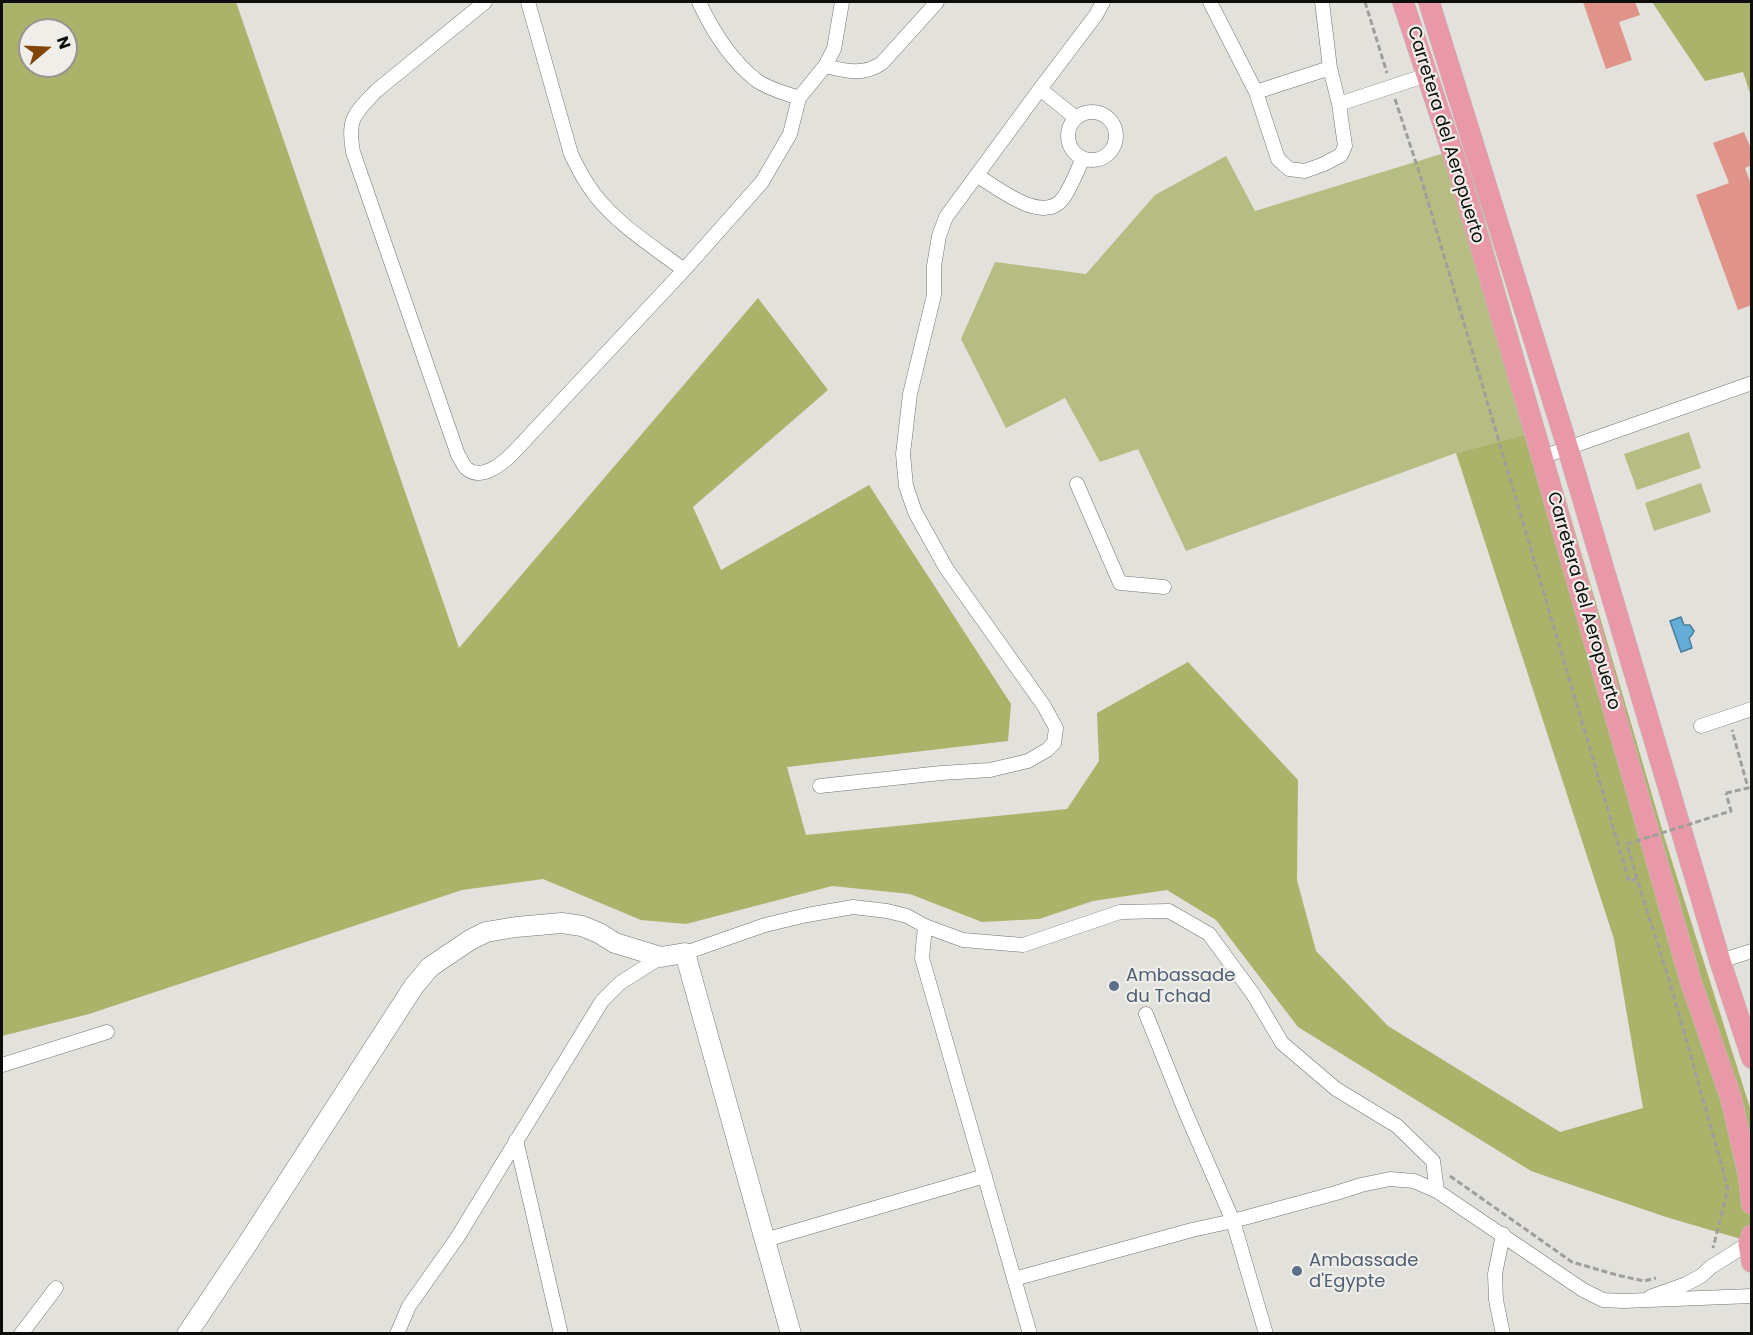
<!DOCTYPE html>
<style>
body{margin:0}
#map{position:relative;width:1753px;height:1335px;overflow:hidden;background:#e2e1dc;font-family:Poppins,sans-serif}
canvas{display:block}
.frame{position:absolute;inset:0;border:3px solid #0d0d0c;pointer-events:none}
.north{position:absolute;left:18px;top:18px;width:60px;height:60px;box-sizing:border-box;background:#efeee9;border:2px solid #959491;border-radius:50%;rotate:71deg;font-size:16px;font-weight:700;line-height:24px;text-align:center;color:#0d0d0c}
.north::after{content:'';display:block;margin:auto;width:21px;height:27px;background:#834505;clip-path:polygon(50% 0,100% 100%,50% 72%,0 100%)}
</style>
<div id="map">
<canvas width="1753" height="1335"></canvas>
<div class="frame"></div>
<div class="north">N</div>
</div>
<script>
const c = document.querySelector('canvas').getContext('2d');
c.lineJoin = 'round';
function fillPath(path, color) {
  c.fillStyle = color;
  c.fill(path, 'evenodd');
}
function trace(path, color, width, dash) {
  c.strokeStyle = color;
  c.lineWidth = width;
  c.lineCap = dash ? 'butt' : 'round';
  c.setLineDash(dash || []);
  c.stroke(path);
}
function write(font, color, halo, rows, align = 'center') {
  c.font = font + ' Poppins,sans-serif';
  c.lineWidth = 4.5;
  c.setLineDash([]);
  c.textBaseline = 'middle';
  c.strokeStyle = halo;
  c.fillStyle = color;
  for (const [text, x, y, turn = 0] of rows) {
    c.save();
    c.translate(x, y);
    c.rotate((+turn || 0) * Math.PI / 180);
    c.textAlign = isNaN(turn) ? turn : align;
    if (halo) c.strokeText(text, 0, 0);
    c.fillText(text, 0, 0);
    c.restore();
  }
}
const green = new Path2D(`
 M1464,147L1545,429L1456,453L1186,551L1138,449L1100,462L1065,398L1006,428L961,339L995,262L1086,274L1155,195L1226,156L1255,211Z
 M1689,432L1701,468L1637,490L1624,454Z
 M1701,483L1711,512L1654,531L1645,503Z`);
const forest = new Path2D(`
 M2,2H236L459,648L758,298L828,390L693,507L721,570L869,485L1011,704L1008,741L787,767L806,835L1067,809L1099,761L1097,713L1188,662L1298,780L1297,880L1316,951L1388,1026L1560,1132L1643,1108L1614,939L1456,453L1545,429L1664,836L1751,1111V1242L1666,1217L1531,1171L1298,1027L1216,920L1167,890L1093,901L1039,919L982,922L910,894L832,886L686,924L641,920L543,879L462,890L89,1014L2,1036ZM30,30H66V66H30Z
 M1652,2H1751V96L1743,72L1705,81Z`);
const water = new Path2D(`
 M1681,617L1684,625H1690L1694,631L1692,635L1689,638L1692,648L1681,652L1670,621Z`);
const building = new Path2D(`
 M1583,2H1635L1640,15L1619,22L1632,60L1606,69Z
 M1744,132L1752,151V165L1745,168L1752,187V305L1738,310L1696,195L1729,183L1713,143Z`);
const path = new Path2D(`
 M1365,2L1387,73
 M1395,99L1421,178L1629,881L1637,879L1671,986L1721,1163L1728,1189L1713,1248
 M1726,793L1748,788L1732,730
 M1450,1176L1572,1262L1617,1275L1644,1281L1656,1278`);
const street = new Path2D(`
 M485,2L376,91C354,114 347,119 353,152L458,455C461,459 463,465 466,468C481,482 503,463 513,453L684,270L762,182L790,134L799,98L825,66L834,49L842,2
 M528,2L571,154C578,169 585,182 595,195C618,225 654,247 684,270
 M699,2C712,30 731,60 756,80C768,89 785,93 799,98
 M1210,2L1256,92L1278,159L1289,169L1305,171L1324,164L1341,155L1345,146L1339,104L1427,75
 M1322,2L1330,68L1339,104
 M825,66C846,71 863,76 882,63L937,2
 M1040,89L1076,118
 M1256,92L1330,68
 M1068 136a24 24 0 1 1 48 0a24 24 0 1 1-48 0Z
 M978,176C999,189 1045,226 1064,197C1072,185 1077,171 1083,158
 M1542,457L1752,383
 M1077,484L1120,583L1164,587
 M1701,726L1752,709
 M820,786L941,773L990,770L1028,761L1047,750L1054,743L1056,728L1044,706L946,568L915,512L906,486L903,454L910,394L934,295V266L939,236L946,217L1040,89L1096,15L1103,2
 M925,926L922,958L1030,1334
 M685,953L765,925L807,915L853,907L887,911L907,916L925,926L963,940L1023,945L1120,912L1169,911L1209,934L1253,994L1282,1043L1336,1089L1397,1126L1433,1161L1437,1191
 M1720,961L1752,951
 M1146,1014L1185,1111L1233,1221L1266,1334
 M2,1065L107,1032
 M516,1140L561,1334
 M765,1240L985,1176
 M1014,1279L1192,1230L1233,1221L1336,1193L1361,1185L1390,1179L1414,1181L1437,1191L1583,1290L1603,1300L1623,1301L1752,1296
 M1650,1297L1686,1284L1701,1276L1711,1267L1749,1243
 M21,1334L56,1288
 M397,1334L409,1306L457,1238L602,1001L620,983L661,957
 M1503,1334L1496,1300L1495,1274L1503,1234`);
const secondary = new Path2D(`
 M187,1334L246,1246L414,986L430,967L470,940L486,932L516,927L562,923L582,926L599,933L615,943L661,957L685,953L791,1334`);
const primary = new Path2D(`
 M1403,2L1459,172L1542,457L1691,982L1731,1098L1749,1176L1752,1204
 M1429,2L1568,449L1720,961L1752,1058
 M1752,1235L1749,1243L1752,1262`);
const pathBridge = new Path2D(`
 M1637,879L1627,844L1731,811L1726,793`);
const markers = [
 [1114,986,6,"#5c6f8a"],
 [1297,1271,6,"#5c6f8a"]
];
const streetNames = [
 ["Carretera del Aeropuerto",1445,135,73],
 ["Carretera del Aeropuerto",1583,601,74]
];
const serviceNames = [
 ["Ambassade",1126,976],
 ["du Tchad",1126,997],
 ["Ambassade",1309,1261],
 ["d'Egypte",1309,1282]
];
fillPath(green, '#b6bd83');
fillPath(forest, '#abb36a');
fillPath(water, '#64add8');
trace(water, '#4a7d9b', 1.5);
fillPath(building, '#e09388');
trace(street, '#74736e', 15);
trace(secondary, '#74736e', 21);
trace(primary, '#c0c0c0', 22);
trace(path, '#9f9e9b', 3, [6, 3]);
trace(street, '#fff', 14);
trace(secondary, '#fff', 20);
trace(primary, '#e998a7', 21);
trace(pathBridge, '#9f9e9b', 3, [6, 3]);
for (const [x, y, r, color] of markers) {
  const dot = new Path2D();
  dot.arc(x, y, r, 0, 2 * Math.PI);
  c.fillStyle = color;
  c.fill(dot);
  trace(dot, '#efeee9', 2);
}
write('18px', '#0d0d0c', '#efeee9', streetNames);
write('18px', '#4e5e75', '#efeee9', serviceNames, 'left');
</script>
